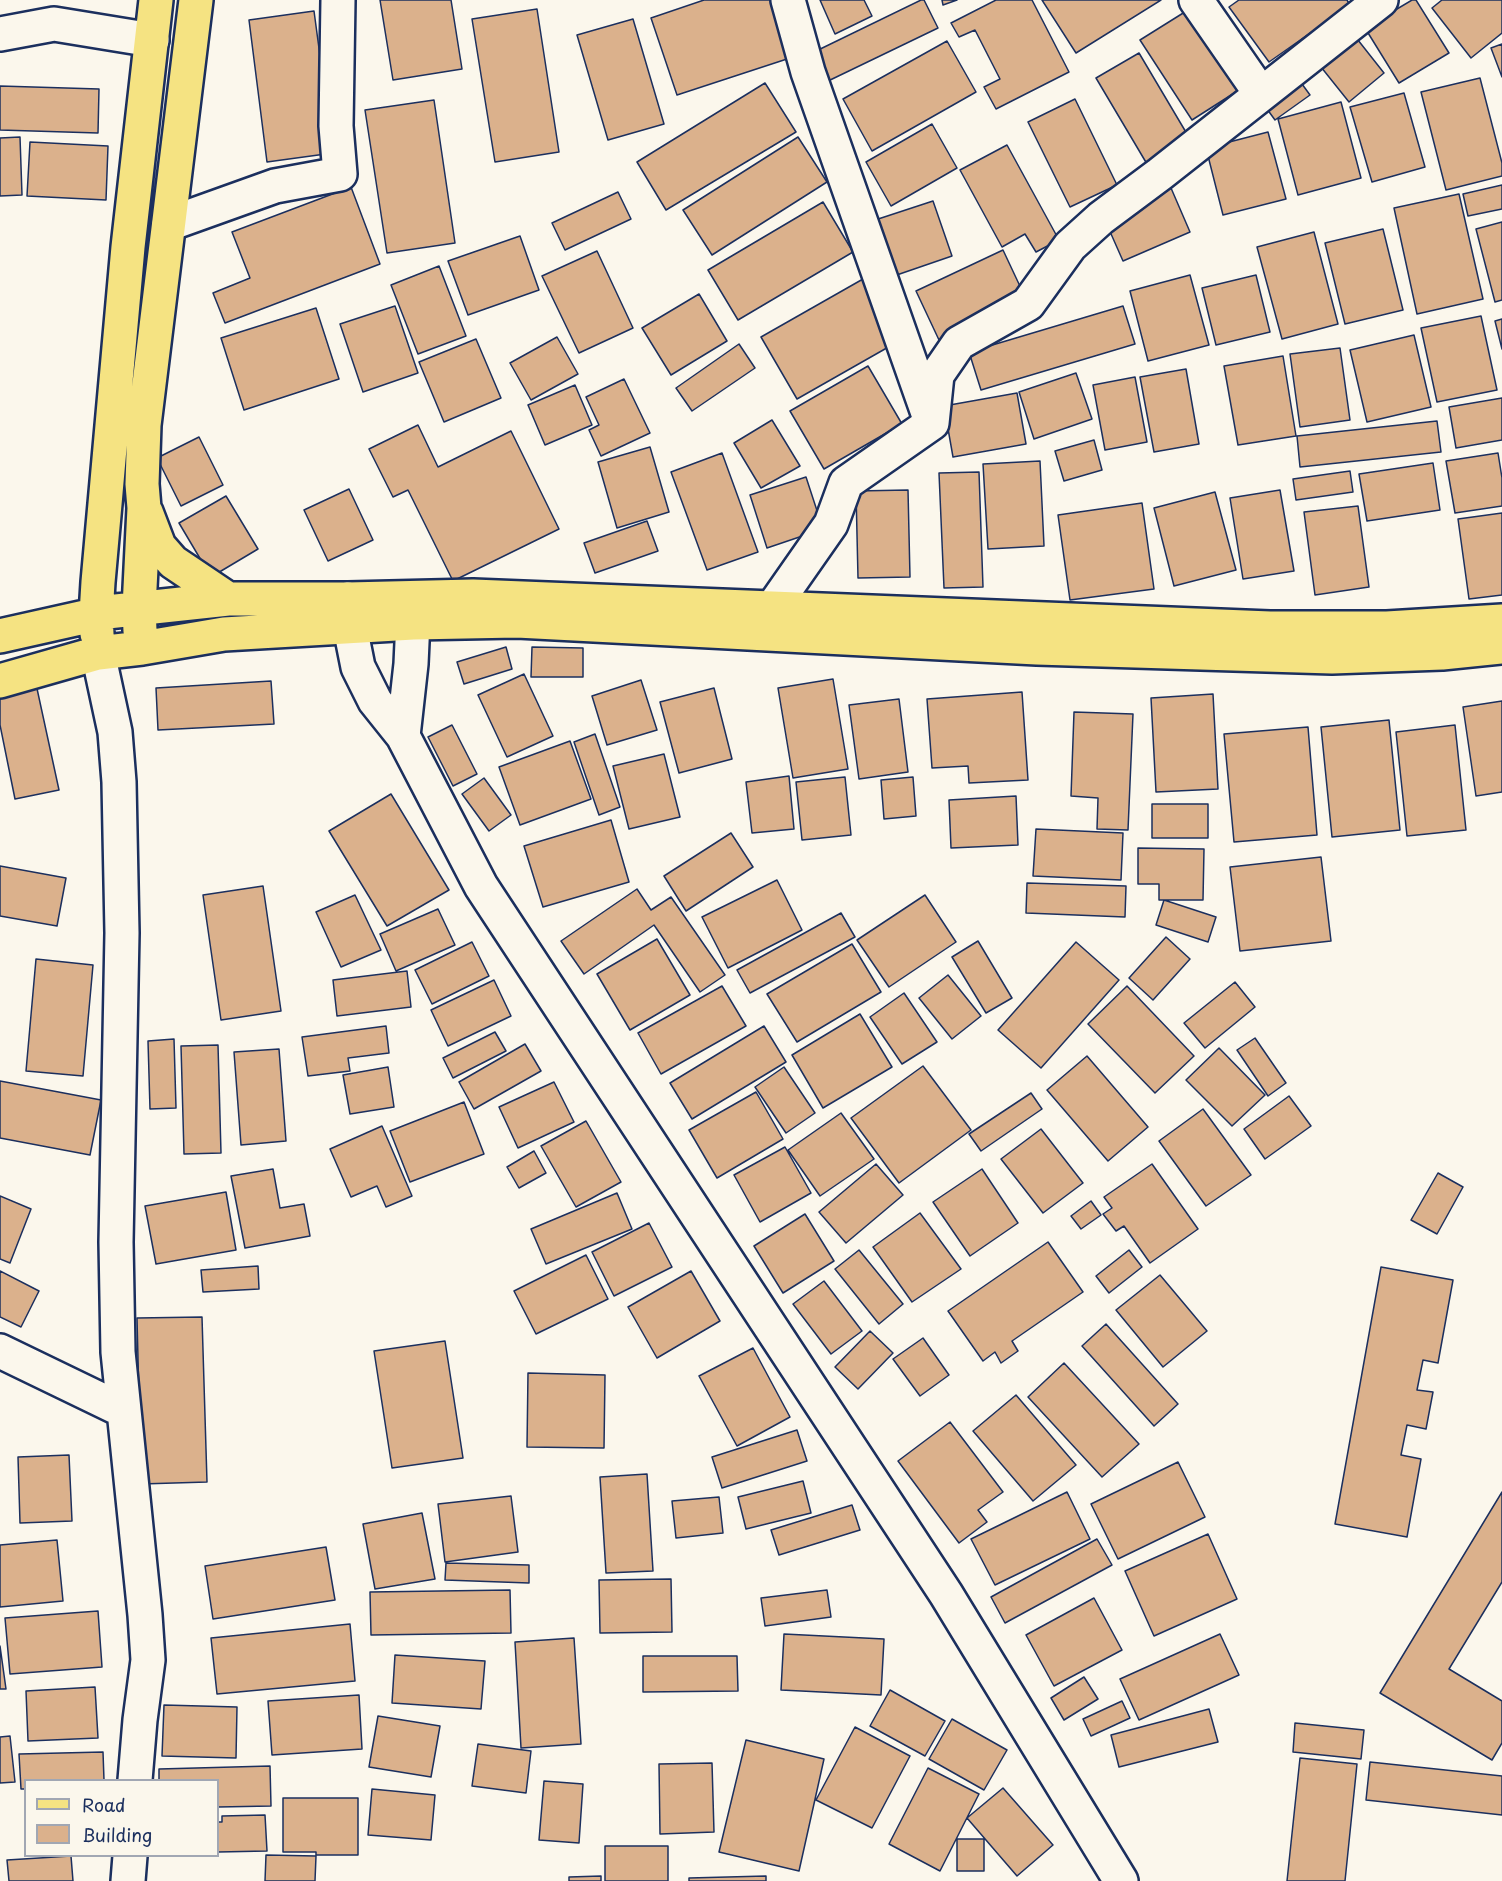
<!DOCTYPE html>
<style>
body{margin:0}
#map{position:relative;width:1502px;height:1881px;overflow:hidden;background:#fbf7ec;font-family:"Playpen Sans",sans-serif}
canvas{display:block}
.legend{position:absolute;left:24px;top:1779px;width:195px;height:78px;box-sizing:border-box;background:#fbf7ec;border:2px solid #a1a7b3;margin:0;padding:8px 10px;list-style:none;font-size:18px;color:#1b2f5e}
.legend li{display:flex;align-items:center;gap:12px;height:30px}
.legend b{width:30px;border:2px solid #a1a7b3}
</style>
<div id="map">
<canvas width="1502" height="1881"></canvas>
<ul class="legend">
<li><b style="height:8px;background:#f5e382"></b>Road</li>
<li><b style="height:16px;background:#dbb18c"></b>Building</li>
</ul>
</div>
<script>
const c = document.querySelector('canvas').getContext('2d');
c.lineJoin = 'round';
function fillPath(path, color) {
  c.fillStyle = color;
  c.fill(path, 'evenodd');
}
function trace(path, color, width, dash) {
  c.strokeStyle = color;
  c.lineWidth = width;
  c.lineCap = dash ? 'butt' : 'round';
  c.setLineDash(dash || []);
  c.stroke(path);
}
const building = new Path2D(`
 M380,0H451L462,69L393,80Z
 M704,0H770L790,58L677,95L651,18Z
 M820,0H864L872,16L835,34Z
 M921,0H924L938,28L826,82L812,53Z
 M942,0H957L943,5Z
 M996,0H1032L1069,72L996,109L984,87L1000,79L975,30L959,37L951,23Z
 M1042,0H1161L1076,53Z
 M1239,0H1347L1350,5L1269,62L1229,7Z
 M1412,0H1416L1449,53L1399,83L1365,28Z
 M1442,0H1502V33L1471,58L1432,8Z
 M537,9L559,152L495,162L472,19Z
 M1188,10L1239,90L1192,120L1140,40Z
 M314,11L333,153L267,162L249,20Z
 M633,19L664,124L608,140L577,35Z
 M1354,35L1384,73L1349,102L1317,62Z
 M947,41L976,92L872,151L843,99Z
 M1502,44V77L1491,48Z
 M1139,53L1190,139L1147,164L1096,78Z
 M1294,73L1310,95L1275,120L1259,98Z
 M1480,78L1502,163V176L1446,190L1421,92Z
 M765,83L796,132L666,210L637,162Z
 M0,86L99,89L98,133L0,130Z
 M1404,93L1425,167L1372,182L1350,107Z
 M1075,99L1117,185L1070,207L1028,122Z
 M434,100L455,243L387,253L365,110Z
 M1341,102L1361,178L1298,195L1278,119Z
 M932,124L957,168L891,206L866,162Z
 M1268,132L1286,199L1223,215L1206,148Z
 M20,137L22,195L0,196V138Z
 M798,137L827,182L712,255L683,210Z
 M30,142L108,146L106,200L27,196Z
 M1007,145L1059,240L1036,252L1025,234L1002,247L960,170Z
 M1502,185V209L1468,216L1463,194Z
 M351,187L380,264L225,323L213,293L250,278L232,232Z
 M1171,188L1190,232L1123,261L1104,218Z
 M618,192L631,219L565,250L552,223Z
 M1459,194L1483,299L1417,314L1394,208Z
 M933,201L952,256L888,278L869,222Z
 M823,202L853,252L738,320L708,270Z
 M1502,222V300L1495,302L1476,229Z
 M1383,229L1403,310L1345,324L1325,243Z
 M1314,232L1338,324L1282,339L1257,247Z
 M520,236L539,290L468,315L448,261Z
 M1003,250L1026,299L939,340L916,291Z
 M597,251L633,328L579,353L542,276Z
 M439,266L466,336L418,354L391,285Z
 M1190,275L1209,345L1148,361L1130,291Z
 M1256,275L1270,332L1216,345L1202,288Z
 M863,279L899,341L797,399L761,337Z
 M699,294L727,341L671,375L642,328Z
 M395,306L418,373L363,392L340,324Z
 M1123,306L1135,344L981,390L969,352Z
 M316,308L339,379L244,410L221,338Z
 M1481,316L1497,390L1437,402L1421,328Z
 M1502,319V349L1495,321Z
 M1414,335L1431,407L1367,422L1350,350Z
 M557,337L578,374L531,400L510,363Z
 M476,339L501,398L444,422L419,362Z
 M739,344L755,368L692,411L676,388Z
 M1340,348L1350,420L1300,427L1290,354Z
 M1283,356L1296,436L1238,445L1224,366Z
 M868,366L902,424L824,469L790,411Z
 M1186,369L1199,444L1154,452L1140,377Z
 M1076,373L1092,419L1034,439L1019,392Z
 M1135,377L1147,442L1105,450L1093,385Z
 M624,379L650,433L601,456L589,430L599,425L586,397Z
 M575,385L592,425L545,445L528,405Z
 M1017,393L1026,444L953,457L944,406Z
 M1502,398V440L1456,448L1449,407Z
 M772,420L800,466L761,488L734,443Z
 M1437,421L1441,452L1300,467L1297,436Z
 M418,425L438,467L511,431L559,529L453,581L408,490L393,497L369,449Z
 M199,437L223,485L181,506L157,458Z
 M1094,440L1102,470L1064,481L1055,451Z
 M650,447L669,512L617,528L598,462Z
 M722,453L758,552L707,570L671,472Z
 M1498,453L1502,478V506L1455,513L1446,461Z
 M1040,461L1044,546L988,549L983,464Z
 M1433,463L1440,510L1367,521L1359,474Z
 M1350,471L1353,492L1296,500L1293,479Z
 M979,472L983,587L944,588L939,473Z
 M806,477L823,529L767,548L750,495Z
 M349,489L373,540L328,561L304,510Z
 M908,490L910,577L858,578L856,491Z
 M1280,490L1294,571L1243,579L1230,498Z
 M1215,492L1236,570L1174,586L1154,508Z
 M226,496L258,549L211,577L179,523Z
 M1142,503L1154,589L1070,600L1058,515Z
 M1358,506L1369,587L1315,595L1304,512Z
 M1502,513V595L1469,599L1458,519Z
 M647,521L658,551L595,573L584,543Z
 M506,647L512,669L464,684L457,662Z
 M532,647L583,648V677H531Z
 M524,674L553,736L507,757L478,695Z
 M833,679L848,769L793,778L778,688Z
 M641,680L657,730L607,745L592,696Z
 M271,681L274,724L158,730L156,688Z
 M36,684L59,790L15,799L0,725V692Z
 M714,688L732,759L679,773L660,702Z
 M1022,692L1028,780L969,783L968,766L932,768L927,699Z
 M1213,694L1218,789L1156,792L1151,698Z
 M899,699L908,772L859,779L849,705Z
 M1502,701V792L1476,796L1463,707Z
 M1074,712L1133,714L1128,830L1097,829L1098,798L1071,796Z
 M1389,720L1400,830L1332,837L1321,727Z
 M452,725L477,774L453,786L428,737Z
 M1455,725L1466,830L1407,836L1396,732Z
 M1308,727L1317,835L1234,842L1224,734Z
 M595,734L620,807L599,815L574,742Z
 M570,741L591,799L520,825L499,767Z
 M664,754L680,817L629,829L613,766Z
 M789,776L794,829L752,833L746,782Z
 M845,777L851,835L802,840L796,782Z
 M913,777L916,816L884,819L881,780Z
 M484,778L511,815L489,831L462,794Z
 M391,794L449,890L387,926L329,831Z
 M1016,796L1018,845L951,848L949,800Z
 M1152,804H1208V838H1152Z
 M611,820L629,882L543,907L524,846Z
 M1036,829L1123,833L1121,880L1033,876Z
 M731,833L753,867L686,911L664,876Z
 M1138,848L1204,849L1203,900H1159V884H1138Z
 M1321,857L1331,941L1240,951L1230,867Z
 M0,866L66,878L57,926L0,916Z
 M777,880L802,930L728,968L702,917Z
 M1027,883L1126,886L1125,917L1026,913Z
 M263,886L281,1011L221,1020L203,895Z
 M637,889L651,910L671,897L725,975L700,992L654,925L584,974L561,941Z
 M355,895L381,950L341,967L316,912Z
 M925,895L956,942L889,987L857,940Z
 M1164,900L1216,917L1208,942L1156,925Z
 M438,909L455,945L396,971L380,934Z
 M841,913L855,937L750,993L737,970Z
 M1166,937L1190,959L1153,1000L1129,978Z
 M657,939L690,995L630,1030L597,974Z
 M978,941L1012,998L986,1013L952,957Z
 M472,942L489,976L432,1004L415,970Z
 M1076,942L1119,980L1041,1068L998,1030Z
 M852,944L881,992L797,1042L767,994Z
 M36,959L93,965L83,1076L26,1071Z
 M407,971L411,1007L337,1016L333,980Z
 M948,975L981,1016L952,1039L919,998Z
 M494,980L511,1016L448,1046L431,1010Z
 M1235,982L1255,1007L1205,1048L1184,1023Z
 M722,986L746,1026L661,1074L638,1033Z
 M1127,986L1194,1056L1155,1093L1088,1024Z
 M904,993L937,1042L902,1064L870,1017Z
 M860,1014L892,1067L823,1108L792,1055Z
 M386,1026L389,1053L348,1058L350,1071L308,1076L302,1037Z
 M764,1026L786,1062L692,1119L670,1083Z
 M495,1032L506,1051L453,1078L443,1058Z
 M1255,1038L1286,1083L1268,1096L1237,1050Z
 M174,1039L176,1108L150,1109L148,1041Z
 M525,1044L541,1071L474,1109L459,1082Z
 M218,1045L221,1153L184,1154L181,1046Z
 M1219,1048L1265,1095L1232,1126L1186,1080Z
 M279,1049L286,1141L241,1145L234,1052Z
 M1087,1056L1148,1127L1108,1161L1047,1090Z
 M923,1066L971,1130L899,1183L851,1118Z
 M388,1067L394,1107L350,1114L343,1075Z
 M784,1067L815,1113L786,1133L755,1087Z
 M0,1081L101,1100L90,1155L0,1138Z
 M554,1082L574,1122L518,1148L499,1107Z
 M756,1092L783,1139L717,1178L689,1130Z
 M1031,1093L1042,1109L981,1151L969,1134Z
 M1289,1096L1311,1126L1265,1159L1244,1129Z
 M464,1102L484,1154L410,1182L390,1131Z
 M1203,1109L1251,1175L1206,1206L1159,1141Z
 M841,1113L874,1159L820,1196L788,1150Z
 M586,1121L621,1182L576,1207L541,1146Z
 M382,1126L412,1196L386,1207L377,1186L351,1197L330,1149Z
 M1041,1129L1083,1183L1043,1213L1001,1159Z
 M785,1147L811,1193L760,1222L734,1175Z
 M534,1151L546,1173L519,1188L507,1167Z
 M876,1164L903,1195L846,1243L819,1212Z
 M1152,1164L1198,1229L1150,1263L1124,1226L1116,1231L1103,1214L1112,1208L1104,1197Z
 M273,1169L280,1208L304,1204L310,1236L245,1248L231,1176Z
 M982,1169L1018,1223L970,1256L933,1202Z
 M1438,1173L1463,1187L1437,1234L1411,1220Z
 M226,1192L236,1250L156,1264L145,1206Z
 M617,1193L632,1229L546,1264L531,1229Z
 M0,1196L31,1209L10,1263L0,1259Z
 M1091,1201L1101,1215L1081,1229L1071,1216Z
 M920,1213L961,1269L912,1302L873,1247Z
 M805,1214L834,1261L783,1293L754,1246Z
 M649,1223L672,1267L614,1296L592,1252Z
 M1048,1242L1083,1292L1012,1341L1018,1351L1001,1363L995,1352L983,1361L948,1311Z
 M859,1250L903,1304L879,1324L835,1269Z
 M1129,1250L1142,1267L1109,1293L1096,1276Z
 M586,1255L608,1299L536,1334L514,1291Z
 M258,1266L259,1289L203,1292L201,1270Z
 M1381,1267L1453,1280L1438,1363L1423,1360L1417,1390L1433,1392L1426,1429L1407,1425L1401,1455L1421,1459L1407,1537L1335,1524Z
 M0,1271L39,1291L21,1327L0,1317Z
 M691,1271L720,1321L657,1358L628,1307Z
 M1160,1275L1207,1331L1163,1367L1116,1310Z
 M824,1281L862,1331L831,1354L793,1304Z
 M202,1317L207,1482L141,1484L137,1318Z
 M1106,1324L1178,1404L1154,1426L1082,1346Z
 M870,1331L893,1353L858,1389L835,1367Z
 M923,1338L949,1375L920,1396L893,1359Z
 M445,1341L463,1458L392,1468L374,1351Z
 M753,1348L790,1417L737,1446L699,1376Z
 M1064,1363L1139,1444L1102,1477L1028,1397Z
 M528,1373L605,1375L604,1448L527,1447Z
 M1016,1395L1076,1465L1033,1501L973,1431Z
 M950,1422L1003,1492L978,1510L987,1522L959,1543L898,1461Z
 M797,1430L807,1461L722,1488L712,1457Z
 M69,1455L72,1521L20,1523L18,1457Z
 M1178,1462L1205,1517L1118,1559L1091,1504Z
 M647,1474L653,1571L606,1573L600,1477Z
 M803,1481L811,1513L746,1529L738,1497Z
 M1067,1492L1090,1539L995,1585L971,1539Z
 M1502,1492V1582L1449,1669L1502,1701V1743L1492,1760L1380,1693Z
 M511,1496L518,1552L445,1562L438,1504Z
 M719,1497L723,1533L676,1538L672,1501Z
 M852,1505L860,1530L779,1555L771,1530Z
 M422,1513L435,1579L375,1589L363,1524Z
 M1208,1534L1237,1599L1154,1636L1125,1571Z
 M1097,1539L1112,1565L1005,1623L991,1597Z
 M57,1540L63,1601L0,1607V1545Z
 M326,1547L335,1600L213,1619L205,1566Z
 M446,1563L529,1565V1583L445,1580Z
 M671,1579L672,1632L600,1633L599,1580Z
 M510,1590L511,1633L371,1635L370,1592Z
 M827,1590L831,1617L765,1626L761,1598Z
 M1094,1598L1122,1650L1054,1686L1026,1635Z
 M98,1611L102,1667L10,1674L5,1618Z
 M350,1624L355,1681L217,1694L211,1638Z
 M784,1634L884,1639L881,1695L781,1690Z
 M1220,1634L1239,1675L1139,1720L1120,1679Z
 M574,1638L581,1744L521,1748L515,1642Z
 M0,1646L6,1689H0Z
 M395,1655L485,1661L481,1709L392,1703Z
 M643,1656H737L738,1691L643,1692Z
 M1084,1677L1098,1699L1064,1720L1051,1698Z
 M95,1687L98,1738L28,1741L26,1691Z
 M890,1690L945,1721L925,1756L870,1726Z
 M359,1695L362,1749L272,1755L268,1701Z
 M1122,1701L1130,1718L1091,1736L1083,1719Z
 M164,1705L237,1707L236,1758L162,1756Z
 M1209,1709L1218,1742L1119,1767L1111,1735Z
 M378,1716L440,1726L431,1777L369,1767Z
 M952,1719L1007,1750L984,1790L929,1759Z
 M1295,1723L1364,1730L1361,1759L1293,1752Z
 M855,1727L910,1756L872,1828L816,1800Z
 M10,1736L15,1782L0,1783V1737Z
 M746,1740L824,1759L799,1871L719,1852Z
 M478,1744L531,1751L526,1793L472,1786Z
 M103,1752L104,1780H26V1789H21L19,1754Z
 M1300,1758L1357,1764L1345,1881H1287Z
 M1370,1762L1502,1776V1815L1366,1800Z
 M712,1763L714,1832L660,1834L659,1764Z
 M270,1766L271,1806L218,1807V1780H159V1769Z
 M928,1768L979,1794L940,1871L889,1844Z
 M544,1781L583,1784L579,1843L539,1840Z
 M1003,1788L1053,1845L1017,1876L967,1818Z
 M372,1789L435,1795L431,1840L368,1835Z
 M283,1798H358V1855H316V1852H283Z
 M265,1815L267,1851L218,1852V1822H222V1816Z
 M957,1839H984V1871H957Z
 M605,1846H668V1881H605Z
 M266,1855L316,1856L315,1881H265Z
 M71,1856L73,1881H9L7,1860Z
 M601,1876V1881H569V1877Z
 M766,1876V1881H689V1878Z`);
const minor = new Path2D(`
 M788,0L808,72L929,416
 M1196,0L1261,94
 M0,34L54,24L152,40
 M169,224L275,186L340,174L336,126L338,0
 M348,599L350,627L358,667L375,701L403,736L481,886L946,1594L1121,1881
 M773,607L831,524L846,483L932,423L937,375L959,343L1028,304L1070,246L1101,218L1160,174L1381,0
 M98,653L115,732L119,782L122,933L116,1242L118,1352L145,1615L148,1660L140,1720L135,1780
 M403,736L411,664L414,598
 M0,1351L124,1411
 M128,1881L130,1856`);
const major = new Path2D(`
 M146,512L159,546L173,562L228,599
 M140,631L139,608L144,508L142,484L144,425L196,0
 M97,634L96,615L98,582L128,247L156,0
 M0,636L107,612L228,599H348L473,596L1270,628H1387L1502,621
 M0,681L98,653L142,648L224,634L413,623L517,621L1037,648L1332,657L1442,653L1502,647`);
fillPath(building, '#dbb18c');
trace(building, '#1b2f5e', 1.5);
trace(minor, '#1b2f5e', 38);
trace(major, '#1b2f5e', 38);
trace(minor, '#fbf7ec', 33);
trace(major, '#f5e382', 33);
</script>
